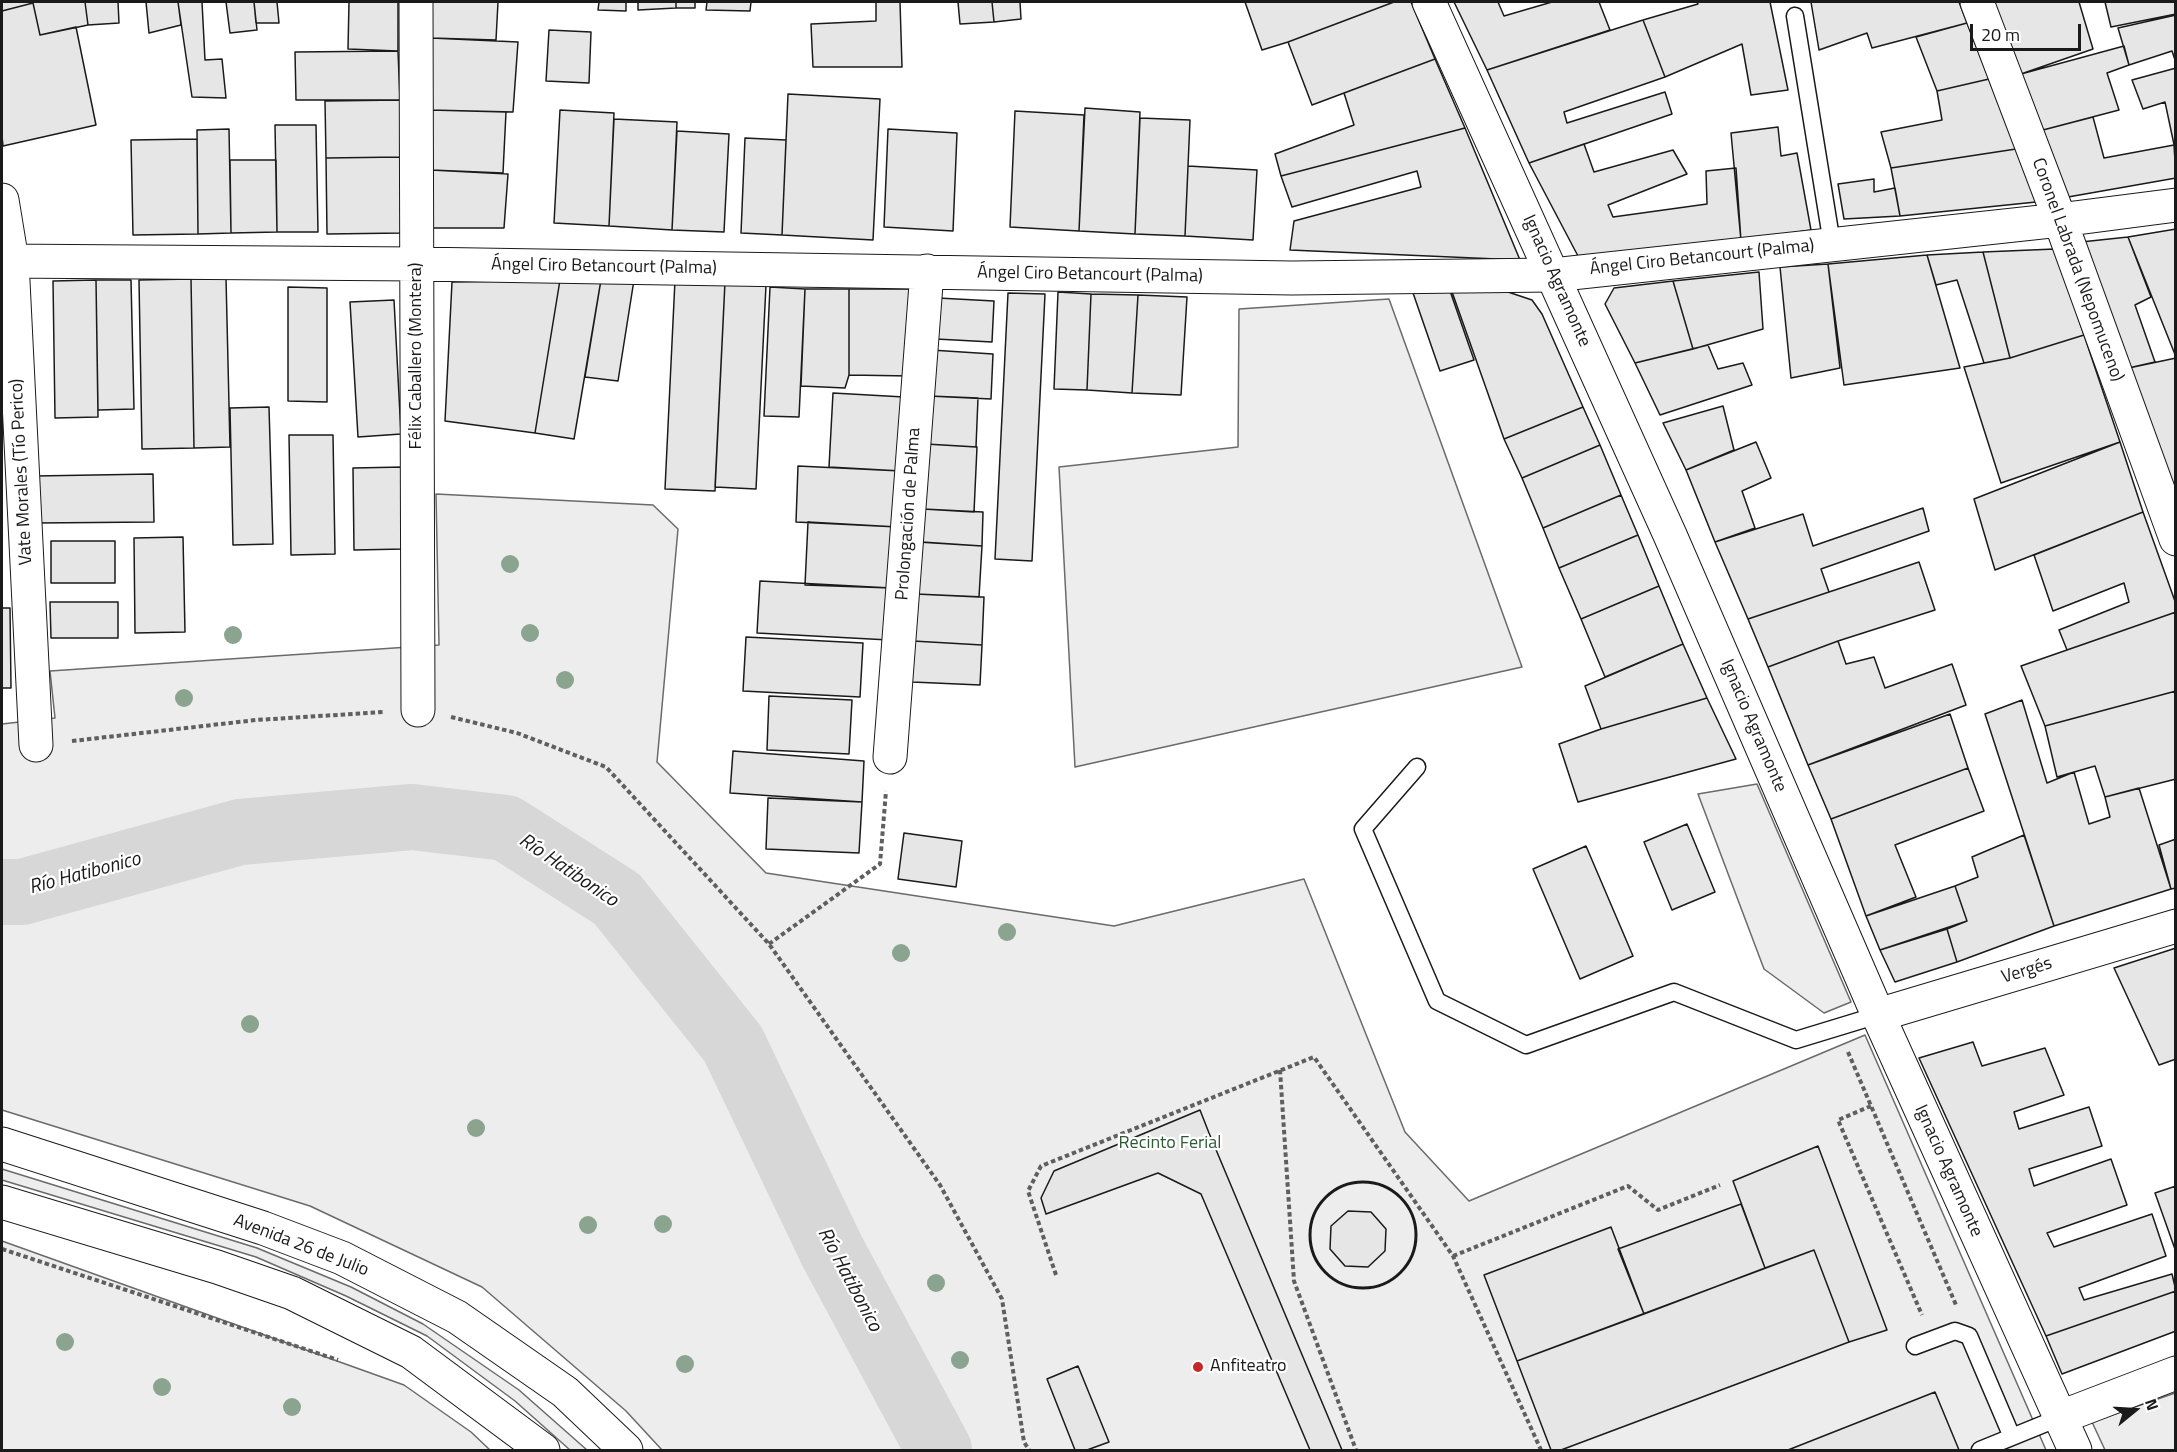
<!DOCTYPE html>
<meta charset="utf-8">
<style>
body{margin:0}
#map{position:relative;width:2177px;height:1452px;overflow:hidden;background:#fff;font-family:"Titillium Web",sans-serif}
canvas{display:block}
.frame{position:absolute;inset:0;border:3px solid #1a1a1a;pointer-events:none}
.north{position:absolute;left:2105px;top:1380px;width:60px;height:60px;-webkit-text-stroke:4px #fff;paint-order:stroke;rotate:72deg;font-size:16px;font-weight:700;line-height:24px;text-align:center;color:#1a1a1a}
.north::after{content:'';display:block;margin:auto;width:21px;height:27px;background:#1a1a1a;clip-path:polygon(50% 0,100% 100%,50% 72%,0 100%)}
.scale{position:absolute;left:1970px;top:24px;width:111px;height:27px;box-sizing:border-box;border:3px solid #1a1a1a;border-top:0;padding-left:8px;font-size:18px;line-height:21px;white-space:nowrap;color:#1a1a1a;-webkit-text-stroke:4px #fff;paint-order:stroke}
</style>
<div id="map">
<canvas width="2177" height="1452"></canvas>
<div class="frame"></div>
<div class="north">N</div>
<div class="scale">20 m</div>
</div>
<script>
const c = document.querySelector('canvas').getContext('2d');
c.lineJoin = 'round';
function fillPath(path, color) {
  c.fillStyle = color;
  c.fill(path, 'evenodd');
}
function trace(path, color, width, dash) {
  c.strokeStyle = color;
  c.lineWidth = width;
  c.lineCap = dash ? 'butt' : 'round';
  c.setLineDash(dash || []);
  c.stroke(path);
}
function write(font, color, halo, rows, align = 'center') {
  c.font = font + ' "Titillium Web",sans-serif';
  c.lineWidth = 4.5;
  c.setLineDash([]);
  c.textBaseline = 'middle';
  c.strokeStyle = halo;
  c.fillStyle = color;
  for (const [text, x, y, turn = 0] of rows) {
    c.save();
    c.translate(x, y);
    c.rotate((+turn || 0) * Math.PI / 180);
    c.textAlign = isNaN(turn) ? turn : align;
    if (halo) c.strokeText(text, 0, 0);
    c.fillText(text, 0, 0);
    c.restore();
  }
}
const built = new Path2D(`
 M1389,299L1522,667L1075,767L1059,467L1238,447L1239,309Z
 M436,494L653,505L678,529L657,762L766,873L1114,926L1304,879L1405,1132L1469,1201L1865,1035L2046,1450H662L626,1411L482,1287L310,1206L2,1110V724L55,718L50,671L439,645Z
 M1757,784L1851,1002L1824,1013L1764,969L1698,794Z
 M2,1169L257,1248L351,1287L423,1324L519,1390L587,1450H570L515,1401L427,1336L346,1296L256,1257L2,1180Z
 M2,1241L404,1385L471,1432L490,1450H2Z
 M2175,1393V1450H2105L2092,1422Z`);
const river = new Path2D(`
 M2,892H22L240,832L412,817L506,828L617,899L733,1044L832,1251L939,1450`);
const building = new Path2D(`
 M2,2H85L88,25L40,35L33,3L2,11Z
 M85,2H118L119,23L88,25Z
 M146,2H178L181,25L149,33Z
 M178,2H202L205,60L222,59L226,98L192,97Z
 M226,2H254L257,30L230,33Z
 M254,2H277L279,23H256Z
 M349,2H398V51L348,49Z
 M430,2H498L496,40L431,38Z
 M599,2H626V11L598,10Z
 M638,2H676V8L638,10Z
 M676,2H695V8H676Z
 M707,2H751L750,11L706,10Z
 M876,2H900L902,67H813L811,24L876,21Z
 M958,2H992L994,22L960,24Z
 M992,2H1020L1021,19L994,22Z
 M1245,2H1394L1288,42L1262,50Z
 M1394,2H1411L1435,59L1312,105L1288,42Z
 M1454,2H1498L1504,16L1552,2H1599L1610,30L1487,70Z
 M1697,2H1770L1788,90L1751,95L1742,44L1665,77L1643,20L1698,4Z
 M1811,2H1959L1967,23L1872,48L1867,33L1819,50Z
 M1993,2H2079L2093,49L2021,74Z
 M2105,2H2176V14L2111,27Z
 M33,3L40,35L76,27L96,125L3,146L2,136V11Z
 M2176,15V63L2172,51L2129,65L2118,28Z
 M1643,20L1665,77L1564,112L1567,123L1665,92L1672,114L1529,163L1487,70Z
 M1967,23L1989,79L1937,91L1916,37Z
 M549,30L591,32L589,83L546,81Z
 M431,38L518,42L513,112L430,110Z
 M2124,46L2129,65L2107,73L2119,110L2043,130L2021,74Z
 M398,51L400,100H296L295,52Z
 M1435,59L1465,128L1281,176L1275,154L1354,125L1344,93Z
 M2176,68V154L2165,102L2143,109L2132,80Z
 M1989,79L2016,149L1891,168L1881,132L1942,120L1937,91Z
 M788,94L880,99L873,240L782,235Z
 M400,100L401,157L326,158L325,101Z
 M1085,108L1140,112L1135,234L1079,231Z
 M430,110L506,112L503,173L431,170Z
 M560,110L614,113L609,226L554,223Z
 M1015,111L1084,115L1079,231L1010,227Z
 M2093,117L2104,158L2174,145L2176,178L2068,197L2043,130Z
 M1140,118L1190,120L1185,236L1135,234Z
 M614,119L677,122L672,230L609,226Z
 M275,125H316L318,232H277Z
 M1778,127L1781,156L1797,153L1811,230L1741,241L1731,133Z
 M1465,128L1520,260L1290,250L1294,221L1421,187L1417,171L1292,207L1281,176Z
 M229,129L231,233L198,234L197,130Z
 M888,129L957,133L953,231L884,227Z
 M677,131L729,134L724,232L672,230Z
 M745,138L786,140L782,235L741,233Z
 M197,139L198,234L133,235L131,140Z
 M1584,144L1594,172L1673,150L1687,174L1608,205L1613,217L1707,204L1706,171L1736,168L1741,241L1578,256L1529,163Z
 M2016,149L2036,202L1900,216L1891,168Z
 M401,157L403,233L327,234L326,158Z
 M230,160H276L277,232L231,233Z
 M1188,166L1257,170L1253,240L1185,236Z
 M431,170L508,174L504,228H427Z
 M1874,179V192L1895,188L1900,216L1844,219L1838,184Z
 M2176,229V357L2128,237Z
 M2128,237L2151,297L2135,305L2155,362L2124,369L2081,242Z
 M2055,249L2084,335L2010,358L1983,252Z
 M1983,252L2010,358L1984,363L1957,280L1936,285L1927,255Z
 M1927,255L1960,368L1844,385L1828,264Z
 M1828,264L1840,368L1791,378L1780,267Z
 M1759,272L1763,329L1693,349L1673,281Z
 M226,278L230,447L194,448L191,279Z
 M191,279L194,448L142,449L139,280Z
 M96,280L98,417L55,418L53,281Z
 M96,280H131L134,409L98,410Z
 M560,280L535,433L445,421L452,282Z
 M560,280H601L574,439L535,433Z
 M601,280H634L618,381L585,377Z
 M675,280L725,282L715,491L665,489Z
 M1673,281L1693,349L1635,363L1605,304L1614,288Z
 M725,282L766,285L756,489L715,487Z
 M288,287L327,288V402L288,401Z
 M770,287L805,289L799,417L764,416Z
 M1449,288L1474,360L1440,371L1412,290Z
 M1496,288L1532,300L1542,314L1583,407L1504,439L1451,289Z
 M805,289H849V375L845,388L801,386Z
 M849,289H911L910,376L849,375Z
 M1058,292L1091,294L1087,390L1054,389Z
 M1008,293L1045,294L1032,561L995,559Z
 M1091,294L1138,295L1132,393L1087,390Z
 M1138,295L1187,297L1181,395L1132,393Z
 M938,298L994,301L992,342L936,339Z
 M394,300L401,434L358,437L350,302Z
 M2084,335L2120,442L2001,483L1964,367L2010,358Z
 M1708,345L1718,369L1743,363L1752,385L1660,415L1635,363Z
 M931,350L993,354L991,399L929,396Z
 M2176,358V488L2170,492L2124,369Z
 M833,393L904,397L901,471L829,467Z
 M929,396L978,398L976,447L926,444Z
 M1723,406L1734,450L1686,470L1663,423Z
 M269,407L273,544L233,545L230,408Z
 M1583,407L1600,445L1522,478L1504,439Z
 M289,435H333L335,554L291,555Z
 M1756,442L1771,478L1742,491L1755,528L1715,542L1686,470Z
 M2120,442L2143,512L1995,570L1974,499Z
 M926,444L977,447L974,512L923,509Z
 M1600,445L1621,495L1543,528L1522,478Z
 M798,466L901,471L898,527L796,522Z
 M404,467L405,549L354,550L353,468Z
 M153,474L154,522L36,523L35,476Z
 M1621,495L1638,535L1559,568L1543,528Z
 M1923,508L1929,531L1821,569L1829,592L1748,619L1715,542L1803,514L1813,546Z
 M923,509L983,512L982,546L922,542Z
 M2143,512L2176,604V612L2067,650L2059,630L2129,602L2124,583L2053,611L2034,555Z
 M808,522L898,527L891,588L805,585Z
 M1638,535L1659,586L1581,619L1559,568Z
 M183,537L185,632L135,633L134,538Z
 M51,541H115V583H51Z
 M918,542L982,546L979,597L916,594Z
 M1919,562L1935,610L1838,641L1768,667L1748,619Z
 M760,581L891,588L889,640L757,633Z
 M1659,586L1683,644L1605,677L1581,619Z
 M916,594L984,597L982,645L913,641Z
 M50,602H118V638H51Z
 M2,608H10L11,688H2Z
 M2176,612V691L2045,726L2021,666Z
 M746,637L863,643L860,697L743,691Z
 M913,641L982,645L980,685L912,682Z
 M1838,641L1846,664L1874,657L1885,688L1952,664L1966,705L1808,765L1768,667Z
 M1683,644L1707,698L1601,729L1585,686Z
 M2176,691V779L2105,797L2095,766L2057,777L2045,726Z
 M769,696L852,700L849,754L767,750Z
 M1707,698L1736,759L1578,802L1559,744L1601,729Z
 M2022,700L2047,783L2074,772L2089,824L2110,817L2105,797L2139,788L2171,889L2054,926L1985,714Z
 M1950,714L1968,768L1831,819L1808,765Z
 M733,751L864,761L862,802L730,793Z
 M1968,768L1984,811L1895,845L1916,897L1866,916L1831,819Z
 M768,798L862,802L859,853L766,849Z
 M1687,824L1715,892L1672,910L1644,842Z
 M904,833L962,841L956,887L898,879Z
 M2024,835L2054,926L1957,962L1947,929L1967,921L1955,886L1978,877L1972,857Z
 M2176,839V888L2171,889L2159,845Z
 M1586,846L1633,956L1580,979L1533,869Z
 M1955,886L1967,921L1880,950L1866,916Z
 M1947,929L1957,962L1895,982L1880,950Z
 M2176,948V1059L2159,1065L2114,968Z
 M1973,1042L1982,1066L2045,1048L2064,1095L2014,1112L2019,1129L2089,1107L2102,1146L2029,1169L2034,1186L2111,1159L2127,1205L2047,1233L2054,1247L2152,1214L2166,1256L2079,1288L2084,1300L2172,1274L2176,1291L2046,1336L1919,1058Z
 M1200,1110L1209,1133L1342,1450H1310L1201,1194L1158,1173L1046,1214L1041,1198L1054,1171Z
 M1818,1146L1887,1330L1849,1342L1814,1250L1765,1268L1733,1181Z
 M2176,1186V1252L2155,1193Z
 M1741,1204L1765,1268L1644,1314L1618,1249Z
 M1348,1211L1371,1212L1386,1229L1385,1251L1368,1267L1345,1266L1330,1249L1331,1226Z
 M1611,1227L1644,1314L1517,1361L1484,1275Z
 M1814,1250L1849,1342L1561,1450H1551L1517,1361Z
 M2176,1291V1331L2062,1374L2046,1336Z
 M1078,1366L1109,1442L1087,1450H1075L1047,1379Z
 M1935,1392L1959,1450H1788Z`);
const path = new Path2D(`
 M451,717L517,733L606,767L769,944L940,1185L1002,1299L1024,1442L1029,1450
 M72,741L256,720L384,712
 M769,944L880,864L886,791
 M1848,1052L1956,1305
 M1280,1070L1294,1281L1356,1450
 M1871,1106L1838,1120L1922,1315
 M2,1249L338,1360
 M1453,1256L1628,1186L1658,1210L1720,1185
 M1056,1275L1028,1191L1041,1166L1314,1057L1453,1256L1541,1450`);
const service = new Path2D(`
 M1795,16L1832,244
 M1417,767L1363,829L1437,1001L1526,1045L1674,992L1796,1040L1878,1015
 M1915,1346L1955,1331L1969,1336L2012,1437
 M1980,1450L2061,1417`);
const minor = new Path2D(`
 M416,2L418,710
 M1977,2L2060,220L2176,539
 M2,200L12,261L36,745
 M2,261L417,264L1292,278L1553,275L2060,220L2176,205
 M890,757L927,271
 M1878,1015L2176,926`);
const secondary = new Path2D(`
 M1429,2L1670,535L1878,1015L2075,1450
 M2061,1417L2176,1373`);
const primary = new Path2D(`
 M2,1144L263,1228L342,1258L457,1317L565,1392L626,1450
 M2,1202L217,1267L292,1293L411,1352L543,1450`);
const wall = new Path2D(`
 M1310 1235a53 53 0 1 1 106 0a53 53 0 1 1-106 0Z`);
const trees = [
 [510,564],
 [530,633],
 [233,635],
 [565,680],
 [184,698],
 [1007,932],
 [901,953],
 [250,1024],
 [476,1128],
 [663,1224],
 [588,1225],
 [936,1283],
 [65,1342],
 [960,1360],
 [685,1364],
 [162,1387],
 [292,1407]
];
const markers = [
 [1198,1367,6,"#c62828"]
];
const streetNames = [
 ["Ángel Ciro Betancourt (Palma)",1702,258,-6],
 ["Ángel Ciro Betancourt (Palma)",604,267,1],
 ["Coronel Labrada (Nepomuceno)",2077,270,70],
 ["Ángel Ciro Betancourt (Palma)",1090,275,1],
 ["Ignacio Agramonte",1556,281,66],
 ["Félix Caballero (Montera)",417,356,-90],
 ["Vate Morales (Tío Perico)",22,472,-93],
 ["Prolongación de Palma",909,514,-86],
 ["Ignacio Agramonte",1753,726,67],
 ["Vergés",2027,971,-17],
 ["Ignacio Agramonte",1948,1171,66],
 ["Avenida 26 de Julio",301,1246,21]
];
const parkNames = [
 ["Recinto Ferial",1170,1144]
];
const poiNames = [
 ["Anfiteatro",1210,1367]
];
const waterNames = [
 ["Río Hatibonico",568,871,34],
 ["Río Hatibonico",85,874,-15],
 ["Río Hatibonico",849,1280,62]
];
fillPath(built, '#ededed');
trace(built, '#6a6a6a', 1.5);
trace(river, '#d7d7d7', 66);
fillPath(building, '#e6e6e6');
trace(building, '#1a1a1a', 1.5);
trace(service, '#1a1a1a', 19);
trace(minor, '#1a1a1a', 35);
trace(secondary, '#1a1a1a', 35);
trace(primary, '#1a1a1a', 35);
trace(path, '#5f5f5f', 4, [4.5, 3]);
trace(service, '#fff', 16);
trace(minor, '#fff', 33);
trace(secondary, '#fff', 33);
trace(primary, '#fff', 33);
trace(wall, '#1a1a1a', 3);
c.fillStyle = '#8aa48f';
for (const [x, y] of trees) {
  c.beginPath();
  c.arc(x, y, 9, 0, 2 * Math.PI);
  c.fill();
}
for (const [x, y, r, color] of markers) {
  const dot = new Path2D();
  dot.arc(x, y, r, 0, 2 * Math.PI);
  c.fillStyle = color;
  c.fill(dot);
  trace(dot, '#fff', 2);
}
write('18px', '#1a1a1a', '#fff', streetNames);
write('18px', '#2b5a34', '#fff', parkNames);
write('18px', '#1a1a1a', '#fff', poiNames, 'left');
write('italic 20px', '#1a1a1a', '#fff', waterNames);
</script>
